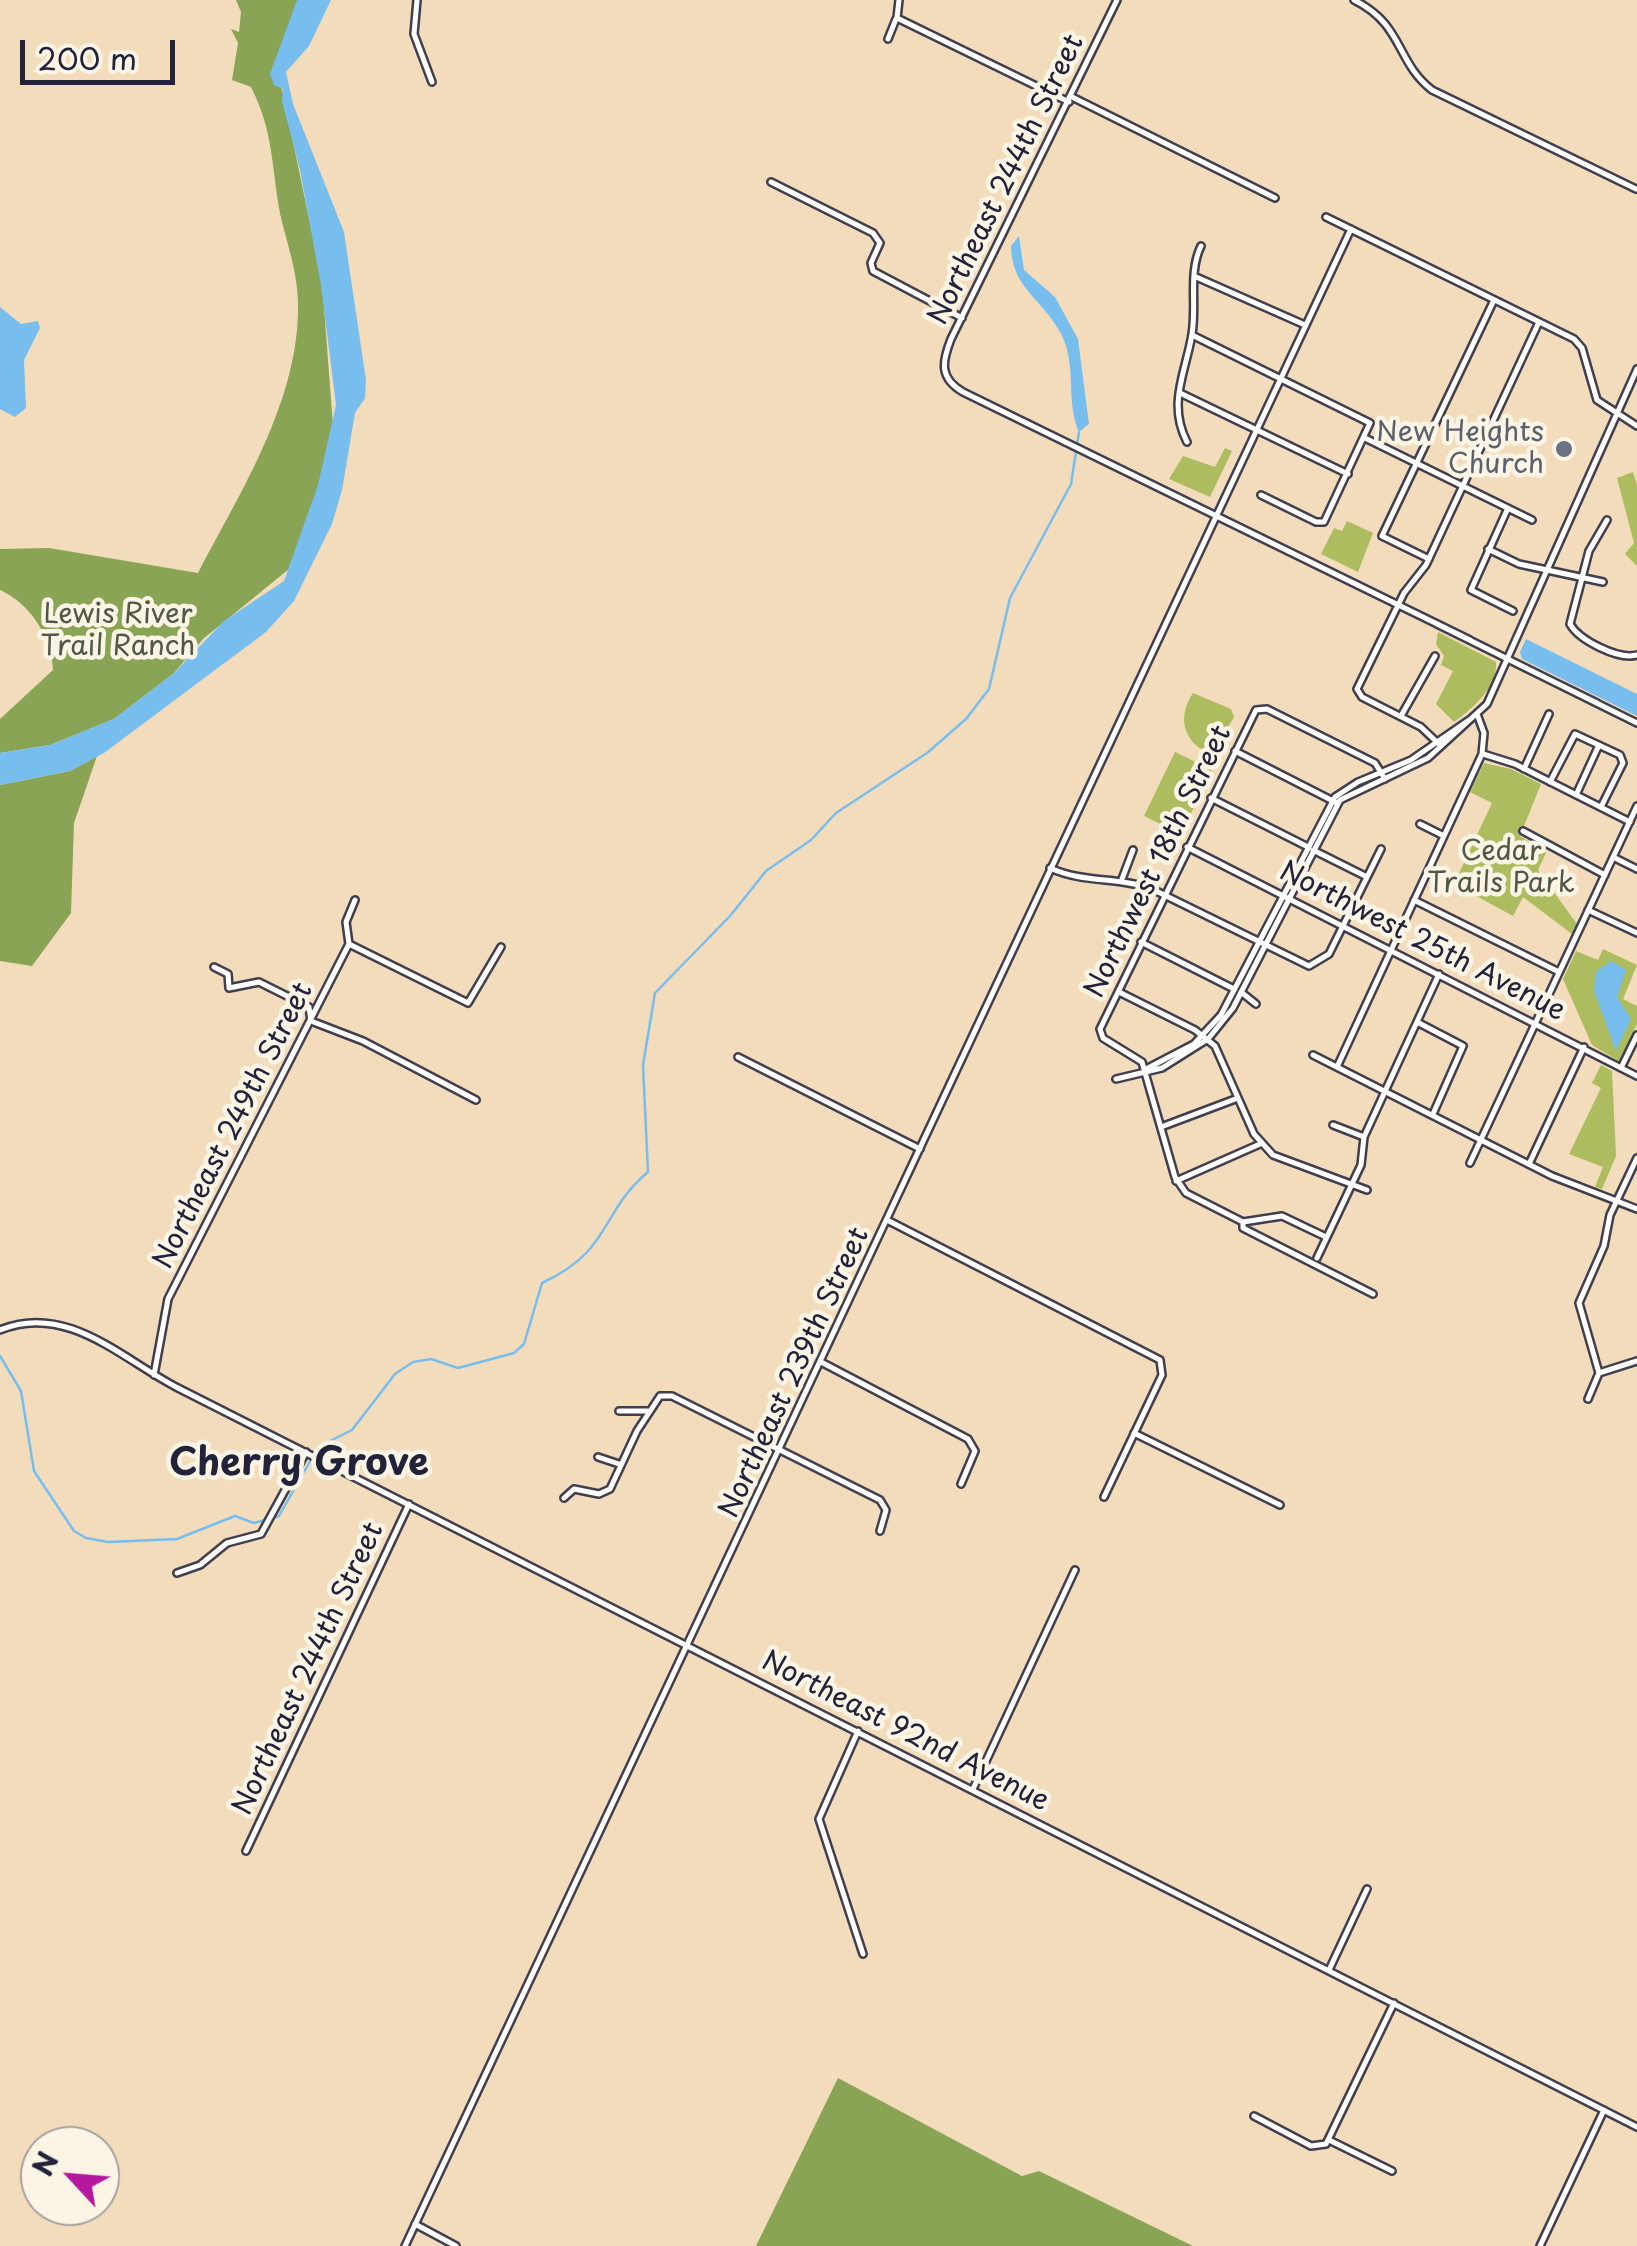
<!DOCTYPE html>
<style>
body{margin:0}
#map{position:relative;width:1637px;height:2246px;overflow:hidden;background:#f3dcbc;font-family:"Playpen Sans",sans-serif}
canvas{display:block}
.north{position:absolute;left:20px;top:2126px;width:100px;height:100px;box-sizing:border-box;background:#fcf5e5;border:2px solid #a5a1a1;border-radius:50%;rotate:296deg;font-size:28px;font-weight:700;line-height:40px;text-align:center;color:#22223b}
.north::after{content:'';display:block;margin:auto;width:35px;height:45px;background:#b5179e;clip-path:polygon(50% 0,100% 100%,50% 72%,0 100%)}
.scale{position:absolute;left:20px;top:40px;width:155px;height:45px;box-sizing:border-box;border:5px solid #22223b;border-top:0;padding-left:12px;font-size:30px;line-height:35px;white-space:nowrap;color:#22223b;-webkit-text-stroke:8px #fcf5e5;paint-order:stroke}
</style>
<div id="map">
<canvas width="1637" height="2246"></canvas>
<div class="north">N</div>
<div class="scale">200 m</div>
</div>
<script>
const c = document.querySelector('canvas').getContext('2d');
c.lineJoin = 'round';
function fillPath(path, color) {
  c.fillStyle = color;
  c.fill(path, 'evenodd');
}
function trace(path, color, width, dash) {
  c.strokeStyle = color;
  c.lineWidth = width;
  c.lineCap = dash ? 'butt' : 'round';
  c.setLineDash(dash || []);
  c.stroke(path);
}
function write(font, color, halo, rows, align = 'center') {
  c.font = font + ' "Playpen Sans",sans-serif';
  c.lineWidth = 9;
  c.setLineDash([]);
  c.textBaseline = 'middle';
  c.strokeStyle = halo;
  c.fillStyle = color;
  for (const [text, x, y, turn = 0] of rows) {
    c.save();
    c.translate(x, y);
    c.rotate((+turn || 0) * Math.PI / 180);
    c.textAlign = isNaN(turn) ? turn : align;
    if (halo) c.strokeText(text, 0, 0);
    c.fillText(text, 0, 0);
    c.restore();
  }
}
const green = new Path2D(`
 M1225,448L1232,451L1210,497L1169,479L1183,456L1215,467Z
 M1633,472L1637,485V566L1625,554L1634,543L1617,478Z
 M1347,521L1373,533L1358,572L1321,554L1334,528L1342,531Z
 M1438,632L1496,662C1498,687 1473,708 1454,722L1436,704L1453,671L1441,665L1444,656L1436,644Z
 M1193,693L1231,709L1234,717L1212,755C1184,743 1176,719 1193,693Z
 M1175,752L1212,770L1181,834L1144,816Z
 M1484,763L1511,769L1541,784L1520,836L1546,853L1538,870L1577,924L1572,934L1523,897L1513,916L1454,884L1492,803L1470,792Z
 M1603,949L1637,965L1623,999L1637,1006V1024L1620,1062L1592,1045L1563,979L1576,951L1598,960Z
 M1601,1065L1612,1071L1616,1156L1602,1189L1595,1187L1603,1167L1569,1154L1601,1088L1592,1083Z`);
const forest = new Path2D(`
 M236,0H301L272,75L282,89L322,281L333,426L315,502L289,569L203,639L173,674L114,719L50,745L0,753V719L53,670C52,638 31,604 0,590V549L49,548L198,573C241,491 300,399 298,303C298,273 286,241 280,213C271,164 274,133 251,87L232,80L238,43L231,29L239,32L241,12Z
 M97,756L74,823L71,913L32,966L0,961V785L70,771Z
 M838,2078L1022,2176L1039,2171L1193,2246H756Z`);
const water = new Path2D(`
 M297,0H331L309,46L286,72L293,104L344,232L366,380L365,398L355,413L342,490L332,524L294,601L266,632L104,753L70,771L0,785V753L50,745L114,719L173,674L224,621L284,581L318,485L336,405L321,285L300,170L282,101L283,89L274,85L270,74Z
 M1019,236L1024,270L1055,297L1078,339L1089,424L1079,432C1065,401 1078,364 1060,332C1042,299 1011,287 1011,246Z
 M0,307L21,324L38,321L40,328L24,360L26,408L15,417L0,409Z
 M1526,639L1637,694V716L1522,659L1520,652Z
 M1611,961L1626,970L1617,997L1631,1019L1616,1051L1594,991L1596,972Z`);
const stream = new Path2D(`
 M0,1356L21,1391L34,1471L74,1531L86,1538L108,1542L177,1539L235,1516L254,1523L279,1516L318,1447L352,1430L395,1374L413,1362L431,1359L458,1368L514,1353L524,1344L542,1283C613,1250 599,1213 648,1172L643,1065L655,993L730,916L766,871L811,840L836,813L927,753L966,719L989,689L1010,598L1071,484L1079,432`);
const minor = new Path2D(`
 M417,0L414,34L432,82
 M899,0L897,18L1069,102
 M1117,0L951,339C942,362 939,378 963,392L1470,640
 M1354,0C1404,25 1395,61 1432,90L1636,189
 M888,39L896,19
 M1072,97L1275,198
 M771,182L873,233L880,243L871,263L873,271L962,318
 M1326,217L1574,339L1582,348L1597,400L1637,426
 M1194,276L1305,325
 M1192,335L1370,423L1324,522H1316L1261,495
 M1180,393L1348,474
 M1365,438L1532,520
 M1187,442C1167,403 1186,372 1192,334C1197,305 1188,273 1201,246
 M1508,508L1471,590L1513,611
 M1607,520L1589,551L1570,624C1579,640 1618,660 1637,655
 M1488,549L1519,564L1603,582
 M1429,559L1382,536L1494,300
 M1437,624L1637,723
 M1548,679L1597,703
 M1401,716L1435,656
 M1441,746L1421,727L1362,697L1357,689L1404,593L1426,565L1539,322
 M1235,751L1335,802
 M1483,754L1515,764L1630,822
 M1524,769L1549,714
 M1550,782L1575,734L1620,755L1623,763L1601,807
 M1576,795L1599,745
 M1211,798L1306,846
 M1420,824L1444,836
 M1523,831L1605,875
 M1187,847L1637,1076
 M1313,850L1367,877
 M1613,857L1637,869
 M1050,868C1083,883 1117,877 1150,888L1309,966L1329,954L1381,849
 M1122,879L1133,850
 M1414,900L1559,972
 M1588,910L1637,933
 M1141,942L1234,989
 M349,944L468,1003L501,947
 M214,967L228,974L229,988L259,982L309,1007L311,1021L363,1041L476,1100
 M1119,992L1195,1030L1215,1046L1254,1134L1273,1155L1367,1190
 M1241,992L1256,1004
 M1417,1022L1463,1046L1433,1114
 M1313,1055L1552,1176L1637,1209
 M738,1057L920,1149
 M1337,1067L1482,754L1484,733L1477,714
 M1148,1068L1194,1044L1221,1015L1335,797L1358,782L1411,760L1469,720
 M1621,1068L1637,1035
 M1116,1079L1162,1068L1208,1039L1233,1008L1340,800L1428,758L1487,704L1637,369
 M1333,1125L1364,1137
 M1161,1127L1238,1098
 M1530,1162L1584,1047
 M1470,1163L1637,806
 M1176,1181L1260,1144
 M887,1220L1160,1360L1162,1375L1104,1497
 M1243,1222V1228L1373,1294
 M1326,1237L1282,1216L1243,1222L1186,1193L1175,1177L1142,1062L1103,1038L1100,1029L1256,710L1267,709L1375,763L1385,779
 M1317,1258L1361,1165L1364,1137L1439,974
 M0,1330C67,1302 123,1360 178,1388L1637,2127
 M821,1362L968,1439L975,1451L961,1484
 M1599,1373L1579,1303L1604,1246L1610,1215L1637,1158
 M1599,1373L1637,1361
 M154,1375L168,1299L349,944L346,922L355,900
 M1588,1399L1599,1373
 M619,1411H648
 M1134,1433L1280,1505
 M598,1457L619,1464
 M564,1498L574,1489L599,1494L610,1489L637,1431L660,1396H672L880,1500L886,1510L880,1531
 M177,1573L200,1565L227,1543L261,1534L306,1452
 M858,1731L819,1819L863,1954
 M973,1789L1075,1570
 M246,1851L409,1504
 M1329,1970L1367,1889
 M1254,2116L1311,2146L1326,2144L1394,2003
 M1329,2140L1392,2171
 M415,2224L456,2246
 M405,2246L1351,229
 M1540,2246L1604,2110`);
const markers = [
 [1564,449,10,"#6b7280"]
];
const streetNames = [
 ["Northeast 244th Street",1007,180,-64],
 ["Northwest 18th Street",1159,862,-64],
 ["Northwest 25th Avenue",1422,942,27],
 ["Northeast 249th Street",234,1126,-63],
 ["Northeast 239th Street",795,1373,-65],
 ["Northeast 244th Street",309,1669,-65],
 ["Northeast 92nd Avenue",905,1732,27]
];
const worshipNames = [
 ["New Heights",1544,433],
 ["Church",1544,465]
];
const parkNames = [
 ["Lewis River",118,615],
 ["Trail Ranch",118,647],
 ["Cedar",1501,852],
 ["Trails Park",1501,884]
];
const districtNames = [
 ["Cherry Grove",299,1465]
];
fillPath(green, '#acbc5e');
fillPath(forest, '#89a455');
fillPath(water, '#77beef');
trace(stream, '#77beef', 2.5);
trace(minor, '#413e4e', 10);
trace(minor, '#fff', 5);
for (const [x, y, r, color] of markers) {
  const dot = new Path2D();
  dot.arc(x, y, r, 0, 2 * Math.PI);
  c.fillStyle = color;
  c.fill(dot);
  trace(dot, '#fcf5e5', 4);
}
write('28px', '#22223b', '#fcf5e5', streetNames);
write('28px', '#5b616d', '#fcf5e5', worshipNames, 'right');
write('28px', '#525847', '#fcf5e5', parkNames);
write('bold 38px', '#22223b', '#fcf5e5', districtNames);
</script>
